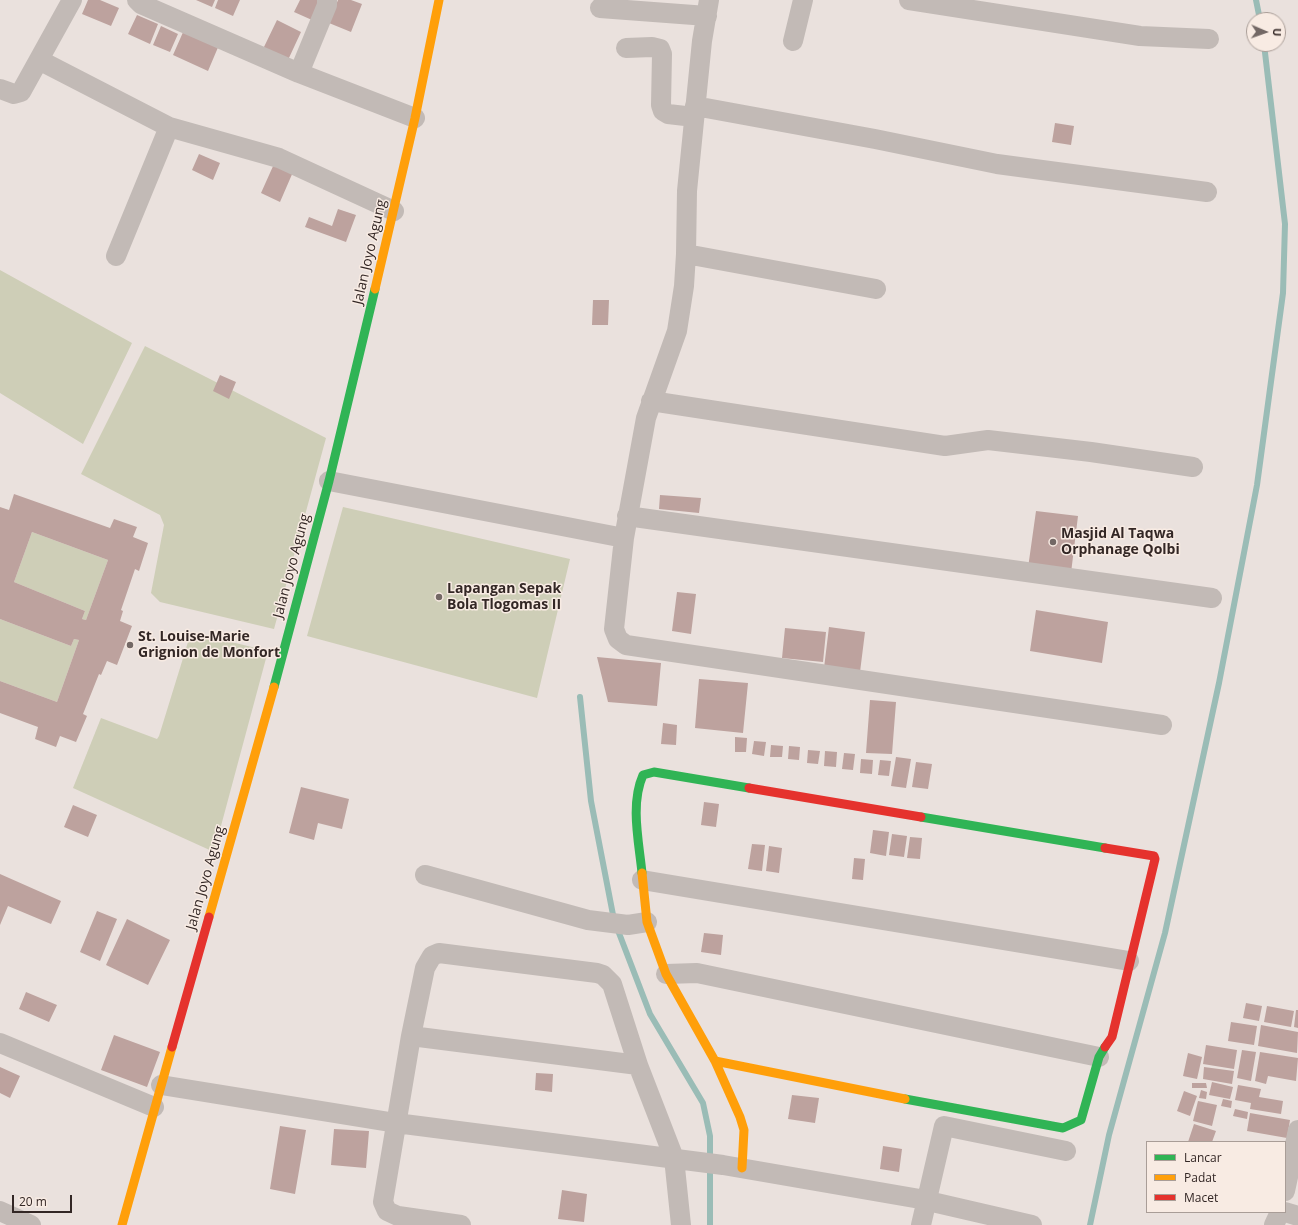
<!DOCTYPE html>
<style>
body{margin:0}
#map{position:relative;width:1298px;height:1225px;overflow:hidden;background:#eae1dd;font-family:"Open Sans",sans-serif}
canvas{display:block}
.legend{position:absolute;left:1146px;top:1141px;width:140px;height:72px;box-sizing:border-box;background:#f8ebe3;border:1px solid #a99d97;margin:0;padding:5px 7px;list-style:none;font-size:12px;color:#332725}
.legend li{display:flex;align-items:center;gap:8px;height:20px}
.legend b{width:20px;border:1px solid #a99d97}
.north{position:absolute;left:1246px;top:12px;width:40px;height:40px;box-sizing:border-box;background:#f8ebe3;border:1px solid #a99d97;border-radius:50%;rotate:92deg;font-size:11px;font-weight:700;line-height:16px;text-align:center;color:#332725}
.north::after{content:'';display:block;margin:auto;width:14px;height:18px;background:#736865;clip-path:polygon(50% 0,100% 100%,50% 72%,0 100%)}
.scale{position:absolute;left:12px;top:1195px;width:60px;height:18px;box-sizing:border-box;border:2px solid #332725;border-top:0;padding-left:5px;font-size:12px;line-height:14px;white-space:nowrap;color:#332725;-webkit-text-stroke:3px #f8ebe3;paint-order:stroke}
</style>
<div id="map">
<canvas width="1298" height="1225"></canvas>
<ul class="legend">
<li><b style="height:5px;background:#30b455"></b>Lancar</li>
<li><b style="height:5px;background:#ff9f0a"></b>Padat</li>
<li><b style="height:5px;background:#e5322d"></b>Macet</li>
</ul>
<div class="north">U</div>
<div class="scale">20 m</div>
</div>
<script>
const c = document.querySelector('canvas').getContext('2d');
c.lineJoin = 'round';
function fillPath(path, color) {
  c.fillStyle = color;
  c.fill(path, 'evenodd');
}
function trace(path, color, width, dash) {
  c.strokeStyle = color;
  c.lineWidth = width;
  c.lineCap = dash ? 'butt' : 'round';
  c.setLineDash(dash || []);
  c.stroke(path);
}
function write(font, color, halo, rows, align = 'center') {
  c.font = font + ' "Open Sans",sans-serif';
  c.lineWidth = 3;
  c.setLineDash([]);
  c.textBaseline = 'middle';
  c.strokeStyle = halo;
  c.fillStyle = color;
  for (const [text, x, y, turn = 0] of rows) {
    c.save();
    c.translate(x, y);
    c.rotate((+turn || 0) * Math.PI / 180);
    c.textAlign = isNaN(turn) ? turn : align;
    if (halo) c.strokeText(text, 0, 0);
    c.fillText(text, 0, 0);
    c.restore();
  }
}
const green = new Path2D(`
 M0,270L132,343L83,444L0,393Z
 M145,346L326,438L274,629L160,602L151,593L164,525L160,515L81,474Z
 M343,507L570,559L537,698L307,636Z
 M32,532L108,560L86,620L82,619L85,611L14,582Z
 M0,619L71,646L74,639L79,640L57,702L0,681Z
 M199,634L268,651L214,852L73,788L101,718L157,739L159,736L188,642Z`);
const stream = new Path2D(`
 M1256,0L1260,20
 M580,697L591,801L614,920L650,1014L703,1103L710,1136V1225
 M1090,1225L1109,1135L1165,933L1219,683L1257,485L1283,293L1285,224L1264,44`);
const building = new Path2D(`
 M88,0H100L119,8L111,26L82,14Z
 M196,0H215L212,7Z
 M218,0H240L233,16L215,8Z
 M300,0H320L312,20L294,12Z
 M338,0H351L362,4L351,32L329,23Z
 M137,15L158,24L150,44L128,34Z
 M277,20L301,32L288,60L263,49Z
 M161,26L178,34L170,52L153,45Z
 M184,30L219,45L208,71L173,55Z
 M1055,123L1074,126L1071,145L1052,142Z
 M199,154L220,163L213,180L192,170Z
 M274,164L293,172L280,202L261,193Z
 M338,209L356,215L346,242L305,227L309,217L332,226Z
 M593,300H609L608,325H592Z
 M220,375L236,382L229,399L213,391Z
 M14,494L110,528L114,519L137,527L133,537L148,543L139,571L135,569L121,610L123,611L120,621L132,626L117,665L107,661L101,675L99,674L83,714L87,716L76,742L60,736L56,747L35,739L38,727L0,713V681L57,702L79,640L74,639L71,646L0,619V507L9,510ZM32,532L108,560L86,620L82,619L85,611L14,582Z
 M660,495L701,498L699,513L659,509Z
 M1036,511L1078,516L1071,573L1028,568Z
 M677,592L696,594L691,634L672,631Z
 M1036,610L1108,622L1102,663L1030,651Z
 M829,627L865,632L860,672L824,668Z
 M785,628L826,632L823,662L782,658Z
 M597,657L661,663L657,706L608,702Z
 M699,679L748,683L743,733L695,728Z
 M870,700L896,702L892,754L866,753Z
 M663,723L677,725L676,745L661,744Z
 M735,737L747,738L746,752H735Z
 M754,741L766,742L764,756L752,754Z
 M771,745L783,746L782,757H770Z
 M789,746L800,747L799,760L788,759Z
 M808,750L820,751L818,764L807,763Z
 M825,751L837,752L836,767L824,766Z
 M844,753L855,754L853,770L842,769Z
 M896,757L911,759L906,788L891,786Z
 M861,759L873,760L872,774L860,773Z
 M880,760L891,761L889,776L878,775Z
 M916,762L932,764L928,789L912,787Z
 M301,787L349,799L342,829L318,823L314,840L289,833Z
 M704,802L719,804L716,827L701,825Z
 M73,805L97,815L88,837L64,827Z
 M873,830L889,832L886,856L870,853Z
 M892,834L907,836L904,857L889,855Z
 M910,837L922,838L920,859L907,858Z
 M752,844L765,845L762,871L748,869Z
 M769,846L782,848L779,873L766,871Z
 M854,858L865,859L863,880L852,879Z
 M0,874L61,901L51,924L8,906L0,925Z
 M97,911L117,919L100,961L80,952Z
 M127,919L170,940L148,985L106,965Z
 M704,933L723,935L721,955L701,952Z
 M26,992L57,1005L49,1022L19,1009Z
 M1246,1003L1262,1006L1259,1021L1243,1018Z
 M1267,1006L1294,1011L1291,1027L1264,1022Z
 M1296,1010H1298V1028L1294,1027Z
 M1231,1022L1257,1026L1254,1045L1228,1041Z
 M1261,1025L1298,1032L1297,1053L1258,1046Z
 M114,1035L160,1052L147,1087L101,1070Z
 M1206,1045L1237,1050L1234,1069L1203,1064Z
 M1242,1050L1256,1052L1251,1081L1237,1078Z
 M1260,1052L1298,1058L1296,1081L1268,1076L1266,1084L1255,1081Z
 M1188,1053L1202,1057L1197,1079L1183,1076Z
 M0,1067L20,1076L10,1098L0,1093Z
 M1204,1067L1234,1071L1232,1084L1203,1079Z
 M536,1073L553,1074L552,1092L535,1090Z
 M1212,1082L1233,1087L1230,1099L1209,1095Z
 M1192,1083H1206L1207,1088H1192Z
 M1238,1085L1261,1089L1259,1097L1283,1101L1281,1114L1250,1109L1251,1103L1235,1100Z
 M1201,1090L1207,1092L1206,1099L1199,1098Z
 M1184,1091L1197,1096L1190,1116L1177,1111Z
 M792,1095L819,1098L815,1123L788,1119Z
 M1223,1099L1232,1101L1231,1108L1221,1106Z
 M1198,1101L1217,1105L1212,1126L1193,1121Z
 M1235,1109L1248,1112L1247,1119L1233,1116Z
 M1250,1113L1290,1120L1287,1138L1247,1131Z
 M1194,1124L1216,1131L1212,1142H1188Z
 M280,1126L306,1130L295,1194L270,1189Z
 M334,1129L369,1131L366,1168L331,1165Z
 M883,1146L902,1149L899,1172L880,1169Z
 M562,1190L587,1194L584,1222L558,1219Z`);
const street = new Path2D(`
 M137,0L141,4L299,73L415,118
 M709,0L702,41L687,191L686,254L684,286L677,331L646,418L624,538L614,629L618,639L626,645L1162,725
 M909,0L1140,36L1209,39
 M600,8L707,16
 M793,41L803,0
 M626,48L652,47L660,49L662,54L661,105L663,111L668,114L694,117
 M39,60L169,127L279,158L394,211
 M299,73L327,5V0
 M0,89L14,94L21,92L72,0
 M695,106L875,139L997,164L1207,192
 M686,254L876,289
 M116,256L169,127
 M651,401L945,446L988,440L1091,452L1193,467
 M329,481L624,538
 M627,516L1212,598
 M425,875L588,920L628,925L647,922
 M642,880L1129,961
 M666,974L697,973L1099,1057
 M411,1036L638,1065
 M0,1043L154,1107
 M161,1085L396,1123L723,1165L920,1199
 M1285,1191L1298,1130
 M928,1201L1032,1225
 M0,1211L31,1225
 M1285,1212L1298,1216
 M461,1225L398,1216L387,1211L383,1202L411,1036L425,968L432,956L439,953L597,973L603,975L612,984L638,1065L674,1158L681,1225
 M921,1225L944,1126L1066,1151
 M1274,1225L1280,1212`);
const fast = new Path2D(`
 M274,687L329,481L375,289
 M921,817L1105,848
 M642,873C639,842 630,804 643,775L654,772L749,788
 M905,1099L1063,1128L1081,1120L1099,1057L1105,1047`);
const slow = new Path2D(`
 M375,289L415,118L439,0
 M642,873L647,922L666,974L715,1061L740,1117L744,1130L742,1168
 M209,917L274,687
 M715,1061L905,1099
 M122,1225L172,1047`);
const jam = new Path2D(`
 M749,788L921,817
 M1105,848L1154,856L1155,859L1112,1037L1105,1047
 M172,1047L209,917`);
const markers = [
 [1053,542,4,"#736865"],
 [439,597,4,"#736865"],
 [130,645,4,"#736865"]
];
const streetNames = [
 ["Jalan Joyo Agung",370,252,-77],
 ["Jalan Joyo Agung",292,566,-75],
 ["Jalan Joyo Agung",206,878,-74]
];
const poiNames = [
 ["Masjid Al Taqwa",1061,534],
 ["Orphanage Qolbi",1061,550],
 ["Lapangan Sepak",447,589],
 ["Bola Tlogomas II",447,605],
 ["St. Louise-Marie",138,637],
 ["Grignion de Monfort",138,653]
];
fillPath(green, '#ceceb7');
trace(stream, '#9abcb6', 6);
fillPath(building, '#bda29e');
trace(street, '#c2bab6', 20);
trace(fast, '#30b455', 9);
trace(slow, '#ff9f0a', 9);
trace(jam, '#e5322d', 9);
for (const [x, y, r, color] of markers) {
  const dot = new Path2D();
  dot.arc(x, y, r, 0, 2 * Math.PI);
  c.fillStyle = color;
  c.fill(dot);
  trace(dot, '#f8ebe3', 1.5);
}
write('14px', '#332725', '#f8ebe3', streetNames);
write('bold 14px', '#332725', '#f8ebe3', poiNames, 'left');
</script>
